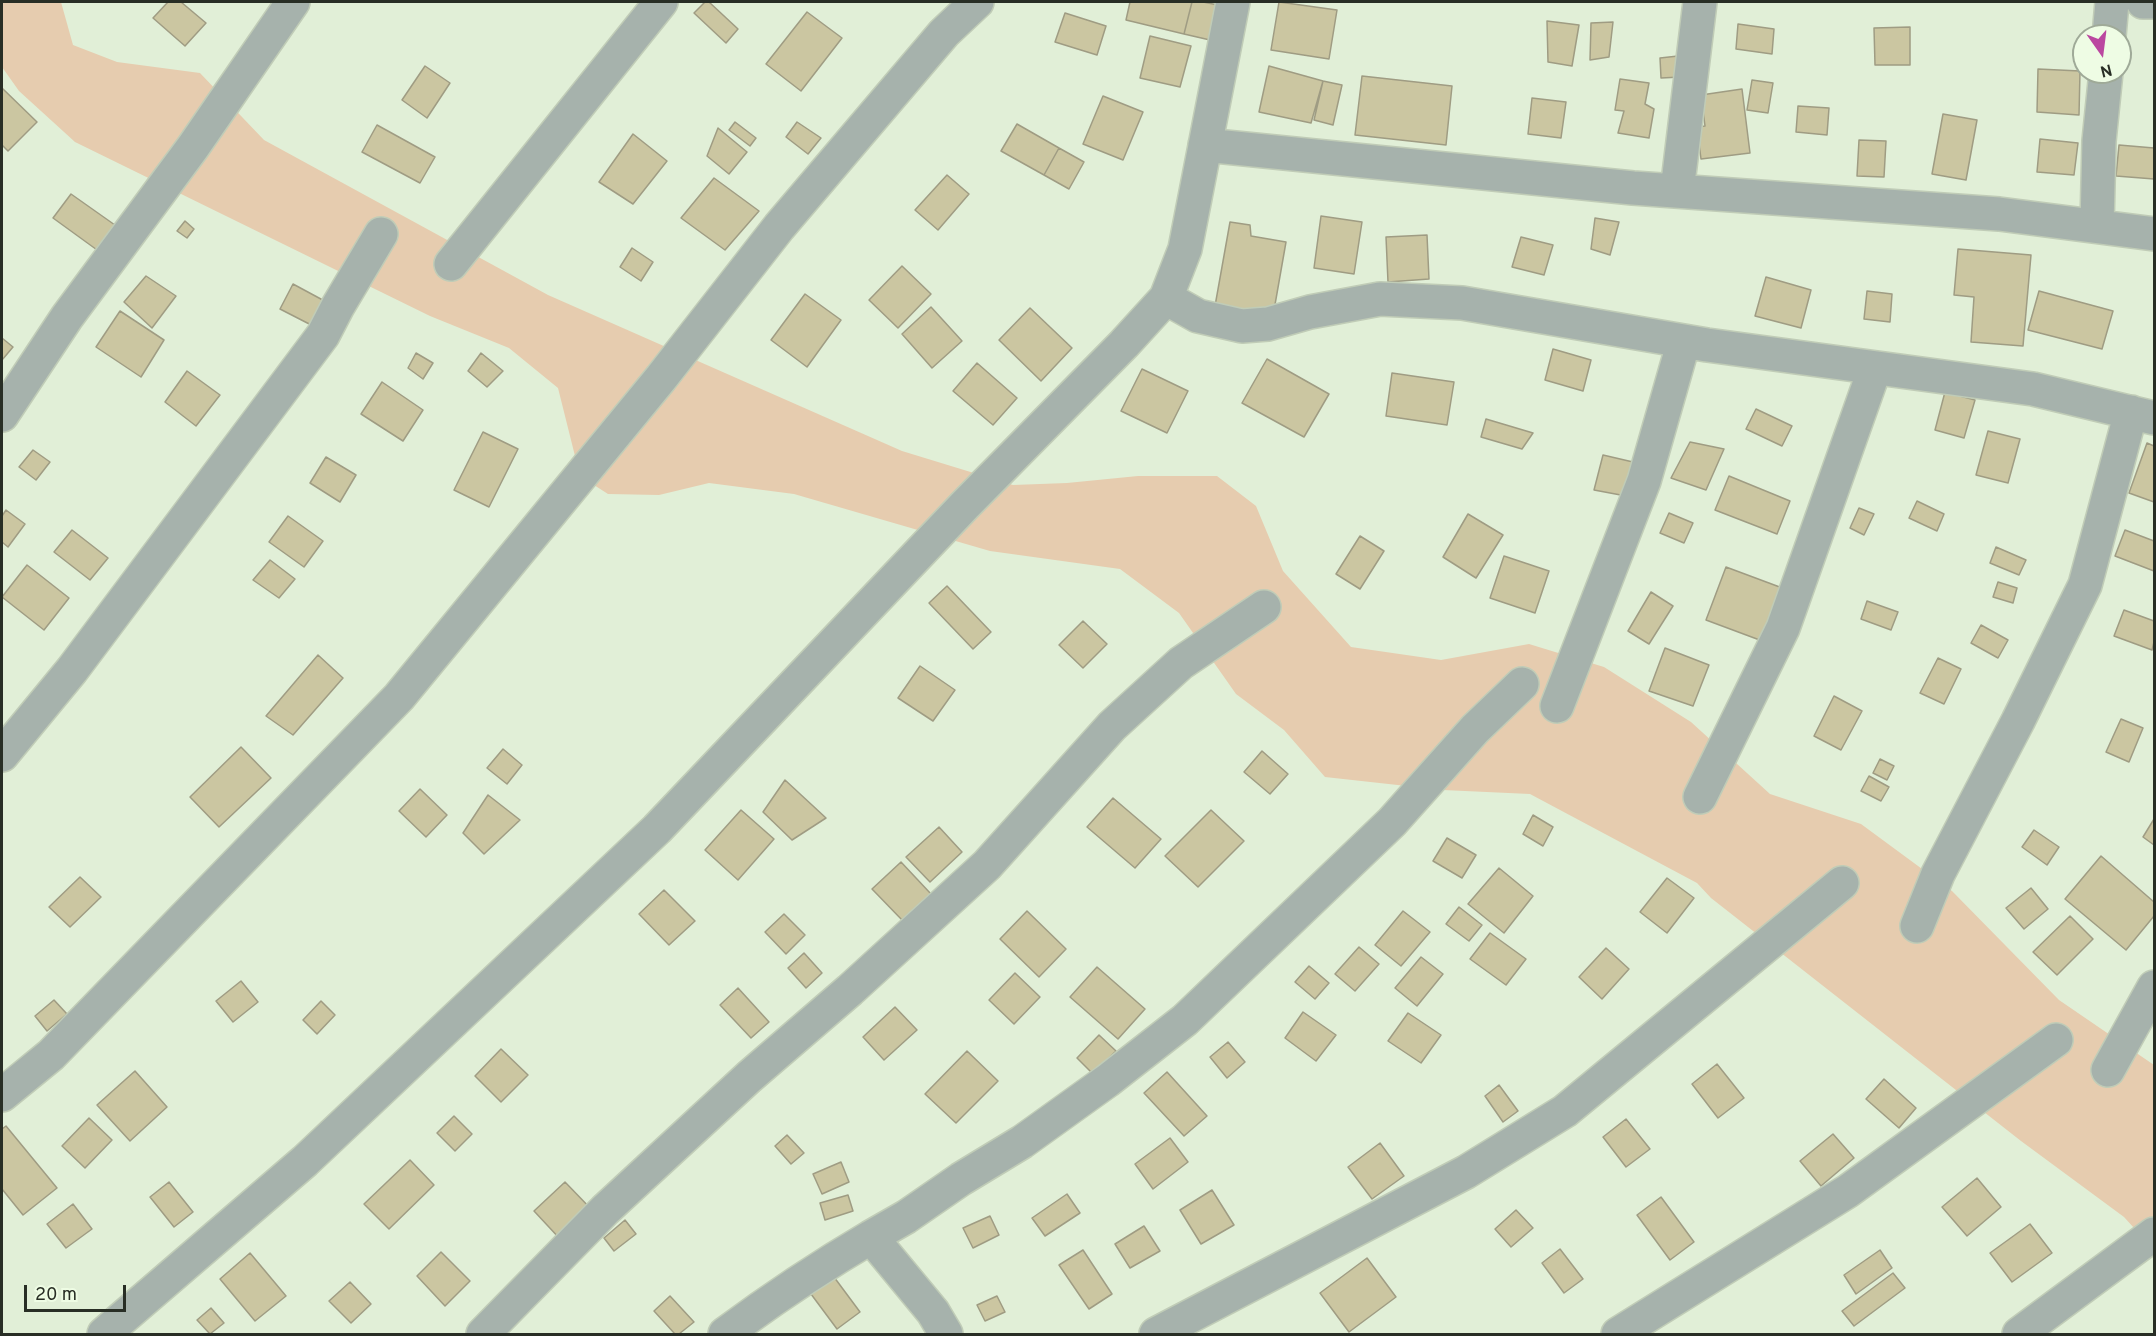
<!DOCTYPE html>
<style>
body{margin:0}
#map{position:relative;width:2156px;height:1336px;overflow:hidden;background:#e1efd7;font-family:Overpass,sans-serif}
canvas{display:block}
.frame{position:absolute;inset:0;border:3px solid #282e25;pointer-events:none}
.north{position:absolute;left:2072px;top:24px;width:60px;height:60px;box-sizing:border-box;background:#eefce4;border:2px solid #9faa98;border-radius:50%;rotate:166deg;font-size:16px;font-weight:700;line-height:24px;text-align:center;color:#282e25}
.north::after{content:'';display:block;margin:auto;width:21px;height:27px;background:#bb47a0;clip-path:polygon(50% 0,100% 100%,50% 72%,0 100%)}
.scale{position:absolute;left:24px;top:1285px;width:102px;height:27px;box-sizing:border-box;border:3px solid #282e25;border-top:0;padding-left:8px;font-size:18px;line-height:21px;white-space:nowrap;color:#282e25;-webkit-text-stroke:4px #eefce4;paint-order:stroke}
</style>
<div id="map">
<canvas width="2156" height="1336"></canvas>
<div class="frame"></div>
<div class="north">N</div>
<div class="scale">20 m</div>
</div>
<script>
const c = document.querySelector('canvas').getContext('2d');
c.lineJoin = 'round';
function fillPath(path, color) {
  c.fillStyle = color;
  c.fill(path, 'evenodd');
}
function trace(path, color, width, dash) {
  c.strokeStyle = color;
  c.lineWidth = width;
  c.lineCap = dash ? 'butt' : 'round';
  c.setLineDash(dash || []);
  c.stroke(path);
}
const green = new Path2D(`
 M2,2H61L73,45L117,62L200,73L264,140L548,295L902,451L1013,485L1067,483L1138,476H1217L1256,506L1283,571L1351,647L1441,660L1529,644L1604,667L1691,722L1770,794L1861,824L1952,891L2059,1000L2154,1065V1250L2124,1217L2021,1141L1711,898L1697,883L1530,794L1443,790L1325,777L1284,730L1236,694L1179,613L1120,569L990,551L794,494L709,483L659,495L608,494L580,476L558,388L509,348L430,316L75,142L19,91L2,67Z`);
const building = new Path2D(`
 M168,2H181L206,23L185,46L153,18Z
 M705,2H709L738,29L726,43L694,13Z
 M1130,2H1192L1184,34L1126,20Z
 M1192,2H1203L1218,5L1210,40L1184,34Z
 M1279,2L1337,10L1329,59L1271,50Z
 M807,12L842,38L801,91L766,64Z
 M1065,13L1106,26L1097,55L1055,42Z
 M1547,21L1579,25L1572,66L1548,62Z
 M1613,22L1609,57L1590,60L1591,23Z
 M1738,24L1774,29L1772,54L1736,49Z
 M1910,27V65H1875L1874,28Z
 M1150,36L1191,46L1180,87L1140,78Z
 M1678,56L1681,77L1661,78L1660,58Z
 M425,66L450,83L427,118L402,100Z
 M1269,66L1323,81L1311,123L1259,112Z
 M2038,69L2080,71L2079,115L2037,112Z
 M1362,76L1452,86L1446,145L1355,135Z
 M1620,79L1649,83L1645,104L1654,109L1649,138L1618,133L1624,111L1615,110Z
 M1752,80L1773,83L1768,113L1747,110Z
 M1323,81L1342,85L1333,125L1314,120Z
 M2,88L37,122L8,151L2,145Z
 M1742,89L1750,153L1701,159L1697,127L1705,126L1701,95Z
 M1103,96L1143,112L1123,160L1083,144Z
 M1532,98L1566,102L1561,138L1528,134Z
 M1798,106L1829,108L1827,135L1796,132Z
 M1943,114L1977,120L1966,180L1932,174Z
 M735,122L756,138L750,146L729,130Z
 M797,122L821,138L808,154L786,137Z
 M1017,124L1059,148L1044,175L1001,151Z
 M377,125L435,157L420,183L362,152Z
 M718,128L747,152L729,174L707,156Z
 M633,134L667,161L633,204L599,182Z
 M2040,139L2078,143L2074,175L2037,172Z
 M1859,140L1886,141L1884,177L1857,176Z
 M2119,145L2154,148V179L2116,176Z
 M1059,148L1084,162L1069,189L1044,175Z
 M947,175L969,194L938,230L915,210Z
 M714,178L759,211L725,250L681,218Z
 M71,194L122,230L104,255L53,218Z
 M1321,216L1362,222L1354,274L1314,268Z
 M1595,218L1619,222L1610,255L1591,249Z
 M185,221L194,229L187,238L177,231Z
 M1230,222L1250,225L1251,236L1286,242L1273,316L1215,306Z
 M1427,235L1429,279L1388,282L1386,237Z
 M1521,237L1553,245L1544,275L1512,267Z
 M632,248L653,262L641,281L620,267Z
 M1958,249L2031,255L2023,346L1971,342L1974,297L1954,295Z
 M902,266L931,294L898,328L869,300Z
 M146,276L176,296L152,328L124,302Z
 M1766,277L1811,290L1801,328L1755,316Z
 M293,284L332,305L319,329L280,309Z
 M1867,291L1892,294L1890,322L1864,319Z
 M2039,291L2113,311L2102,349L2028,330Z
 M805,294L841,320L807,367L771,340Z
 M931,307L962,341L932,368L902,334Z
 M1030,308L1072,348L1041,381L999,340Z
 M120,311L164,340L141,377L96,347Z
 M2,338L13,347L2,360Z
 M1553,349L1591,360L1583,391L1545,380Z
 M416,353L433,363L423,379L408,368Z
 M481,353L503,371L487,387L468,371Z
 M1267,359L1329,394L1304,437L1242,403Z
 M977,363L1017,398L993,425L953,391Z
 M1142,369L1188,391L1167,433L1121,411Z
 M187,371L220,395L196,426L165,402Z
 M1392,373L1454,382L1447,425L1386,416Z
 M382,382L423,410L403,441L361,414Z
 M1945,392L1975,400L1964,438L1935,430Z
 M1756,409L1792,426L1782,446L1746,429Z
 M1486,419L1533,433L1522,449L1481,437Z
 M1988,431L2020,439L2008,483L1976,475Z
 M483,432L518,449L489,507L454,490Z
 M1690,442L1724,449L1706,490L1671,478Z
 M2147,443L2154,446V502L2129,493Z
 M33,450L50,462L36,480L19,467Z
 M1603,455L1633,462L1626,496L1594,490Z
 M326,457L356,475L340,502L310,483Z
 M1729,476L1790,501L1777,534L1715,510Z
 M1917,501L1944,514L1937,531L1909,518Z
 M1859,508L1874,514L1864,535L1850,528Z
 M6,510L25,524L8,547L2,542V516Z
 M1669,513L1693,523L1684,543L1660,533Z
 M1468,514L1503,535L1476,578L1443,557Z
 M288,516L323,541L304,567L269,542Z
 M72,530L108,558L90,580L54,552Z
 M2125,530L2154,541V571L2115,556Z
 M1360,536L1384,551L1360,589L1336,574Z
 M1996,547L2026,560L2019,575L1990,563Z
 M1504,556L1549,571L1535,613L1490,598Z
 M270,560L295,579L279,598L253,580Z
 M27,565L69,598L44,630L2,597Z
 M1726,567L1785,589L1765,642L1706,620Z
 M1998,582L2017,588L2013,603L1993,597Z
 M947,586L991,632L973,649L929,603Z
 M1651,592L1673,606L1649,644L1628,631Z
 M1867,601L1898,612L1891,630L1861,619Z
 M2124,610L2154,621V642L2152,650L2114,636Z
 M1083,621L1107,644L1083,668L1059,645Z
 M1981,625L2008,640L1998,658L1971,643Z
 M1665,648L1709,665L1693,706L1649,691Z
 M318,655L343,678L293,735L266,716Z
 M1938,658L1961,669L1944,704L1920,693Z
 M920,666L955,690L933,721L898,698Z
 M1834,696L1862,711L1841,750L1814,736Z
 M2121,719L2143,728L2129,762L2106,752Z
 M241,747L271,778L219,827L190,797Z
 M503,749L522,765L507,784L487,768Z
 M1262,751L1288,774L1270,794L1244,772Z
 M1880,759L1894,766L1887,780L1873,773Z
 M1869,776L1889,787L1881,801L1861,791Z
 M785,780L826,818L792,840L763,812Z
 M420,789L447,815L426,837L399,811Z
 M488,795L520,820L484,854L463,833Z
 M1113,798L1161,839L1135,868L1087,827Z
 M741,810L774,839L738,880L705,850Z
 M1211,810L1244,841L1198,887L1165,856Z
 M1533,815L1553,827L1543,846L1523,834Z
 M2154,819V845L2143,837Z
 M939,827L962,852L930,882L906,857Z
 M2034,830L2059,847L2047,865L2022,847Z
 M1447,838L1476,855L1462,878L1433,861Z
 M2101,856L2154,902V916L2126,950L2065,899Z
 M901,862L931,894L903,921L872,889Z
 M1499,868L1533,896L1504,933L1468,904Z
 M80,877L101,897L70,927L49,907Z
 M1667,878L1694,898L1667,933L1640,912Z
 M2031,888L2048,909L2024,929L2006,908Z
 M664,890L695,921L669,945L639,914Z
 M1459,907L1482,925L1469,941L1446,924Z
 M1027,911L1066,949L1039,977L1000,939Z
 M1403,911L1430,932L1401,966L1375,945Z
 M784,914L805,935L786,954L765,932Z
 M2070,916L2093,939L2057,975L2033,952Z
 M1490,933L1526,959L1506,985L1470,959Z
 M1359,947L1379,964L1355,991L1335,974Z
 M1606,948L1629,969L1602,999L1579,977Z
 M804,953L822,973L806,988L788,968Z
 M1421,957L1443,974L1417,1006L1395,988Z
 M1309,966L1329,983L1315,999L1295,982Z
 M1097,967L1145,1009L1118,1039L1070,997Z
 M1015,973L1040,997L1014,1024L989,1000Z
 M241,981L258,1002L233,1022L216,1001Z
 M738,988L769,1022L751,1038L720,1005Z
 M54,1000L67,1014L47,1031L35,1016Z
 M321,1001L335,1015L317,1034L303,1020Z
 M895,1007L917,1030L884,1060L863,1037Z
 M1303,1012L1336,1035L1316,1061L1285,1038Z
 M1408,1013L1441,1035L1421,1063L1388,1041Z
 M1099,1035L1116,1051L1093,1074L1077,1058Z
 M1228,1042L1245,1062L1227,1078L1210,1057Z
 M501,1049L528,1075L501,1102L475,1076Z
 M967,1051L998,1081L956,1123L925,1094Z
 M1717,1064L1744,1098L1718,1118L1692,1084Z
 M135,1071L167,1107L130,1141L97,1105Z
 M1167,1072L1207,1116L1184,1136L1144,1093Z
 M1884,1079L1916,1108L1899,1128L1866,1099Z
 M1499,1085L1518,1111L1503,1122L1485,1096Z
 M454,1116L472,1134L455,1151L437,1133Z
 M89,1118L112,1140L85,1168L62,1146Z
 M1626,1119L1650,1149L1626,1167L1603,1137Z
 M6,1126L57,1188L23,1215L2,1189V1129Z
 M1833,1134L1854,1158L1821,1186L1800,1161Z
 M787,1135L804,1153L791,1164L775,1146Z
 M1170,1138L1188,1162L1153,1189L1135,1164Z
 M1380,1143L1404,1176L1372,1199L1348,1167Z
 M410,1160L434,1185L389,1229L364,1204Z
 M841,1162L849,1182L822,1194L813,1174Z
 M1977,1178L2001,1207L1967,1236L1942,1207Z
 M169,1182L193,1212L174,1227L150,1197Z
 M565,1182L593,1211L561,1240L534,1211Z
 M1212,1190L1234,1225L1201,1244L1180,1210Z
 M1067,1194L1080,1213L1045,1236L1032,1218Z
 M848,1195L853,1211L825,1220L820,1203Z
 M1661,1197L1694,1242L1670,1260L1637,1215Z
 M73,1204L92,1229L66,1248L47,1224Z
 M1516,1210L1533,1228L1511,1247L1495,1229Z
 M990,1216L999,1235L973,1248L963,1228Z
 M625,1220L636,1234L614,1251L604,1238Z
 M2030,1224L2052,1253L2012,1282L1990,1253Z
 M1144,1226L1160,1251L1130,1268L1115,1244Z
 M1560,1249L1583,1279L1564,1293L1542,1263Z
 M1083,1250L1112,1294L1089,1309L1059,1265Z
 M1880,1250L1892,1268L1856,1294L1844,1275Z
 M441,1252L470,1281L445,1306L417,1276Z
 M250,1253L286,1296L255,1321L220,1279Z
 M1367,1258L1396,1297L1349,1332L1320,1293Z
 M1893,1273L1905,1288L1854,1326L1842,1311Z
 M834,1277L860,1312L837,1329L811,1294Z
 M350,1282L371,1304L351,1323L329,1301Z
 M670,1296L694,1322L679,1334H675L654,1311Z
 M997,1296L1005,1312L985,1321L977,1305Z
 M211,1308L224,1323L210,1334L197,1320Z`);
const minor = new Path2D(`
 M2143,2H2154
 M2109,36L2112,2
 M1205,145L1633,188L1999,214L2154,234
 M1677,191L1700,2
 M2097,226L2099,141L2106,72
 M451,264L661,2
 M1166,298L1198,316L1242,326L1268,324L1310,312L1380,299L1462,303L1707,345L2033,389L2154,418
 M2,415L67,317L193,147L293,2
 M1557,706L1644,481L1684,341
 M2,755L72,670L323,335L338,306L381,234
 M1700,797L1783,628L1875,368
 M1917,926L1938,874L2018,721L2085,585L2131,412
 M2108,1070L2154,987
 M2,1095L51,1055L399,697L661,378L779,227L944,33L977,2
 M871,1237L906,1217L961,1179L1022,1142L1107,1081L1185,1020L1392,822L1475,729L1522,684
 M104,1334L305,1161L657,829L965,505L1124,344L1166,298L1185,249L1233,2
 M483,1334L605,1210L749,1077L850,990L987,865L1112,726L1181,663L1264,607
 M725,1334C772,1299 820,1267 871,1237L933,1312L946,1334
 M1156,1334L1466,1172L1565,1111L1842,883
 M1618,1334L1848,1191L2056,1040
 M2019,1334L2154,1234`);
fillPath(green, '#e6ccaf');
fillPath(building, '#cbc6a1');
trace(building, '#9f9c83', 1.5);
trace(minor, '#c0ccb7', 36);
trace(minor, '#a6b2ac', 33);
</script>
